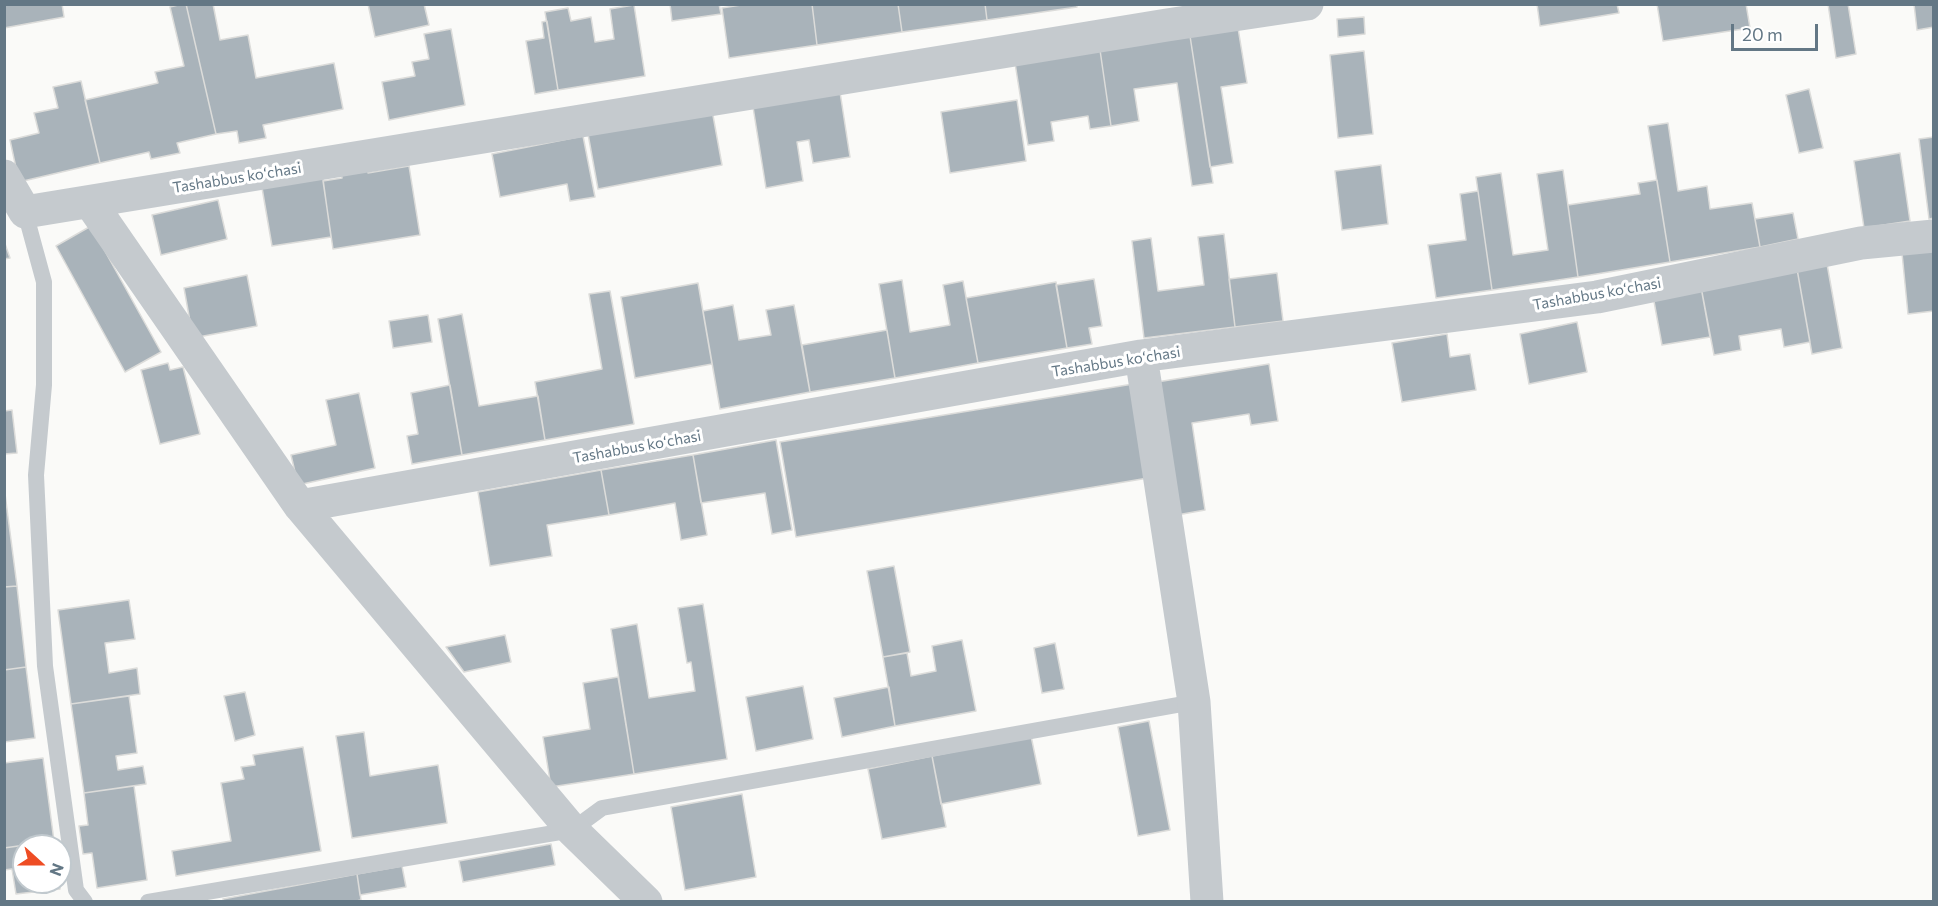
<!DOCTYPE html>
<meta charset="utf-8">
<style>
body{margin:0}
#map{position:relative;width:1938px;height:906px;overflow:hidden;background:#fafaf8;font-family:Commissioner,sans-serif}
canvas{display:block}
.frame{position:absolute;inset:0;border:6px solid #637785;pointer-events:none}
.north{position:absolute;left:12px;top:834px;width:60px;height:60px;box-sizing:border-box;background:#fff;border:2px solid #c1c9ce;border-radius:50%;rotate:111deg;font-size:16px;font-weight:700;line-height:24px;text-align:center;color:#637785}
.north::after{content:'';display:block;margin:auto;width:21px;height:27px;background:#ee4d24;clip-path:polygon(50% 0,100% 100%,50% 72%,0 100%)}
.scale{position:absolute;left:1731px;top:24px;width:87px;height:27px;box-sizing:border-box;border:3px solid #637785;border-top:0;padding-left:8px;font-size:18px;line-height:21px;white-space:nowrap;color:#637785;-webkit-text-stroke:4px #fff;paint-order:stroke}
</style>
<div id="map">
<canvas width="1938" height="906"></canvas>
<div class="frame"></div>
<div class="north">N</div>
<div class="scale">20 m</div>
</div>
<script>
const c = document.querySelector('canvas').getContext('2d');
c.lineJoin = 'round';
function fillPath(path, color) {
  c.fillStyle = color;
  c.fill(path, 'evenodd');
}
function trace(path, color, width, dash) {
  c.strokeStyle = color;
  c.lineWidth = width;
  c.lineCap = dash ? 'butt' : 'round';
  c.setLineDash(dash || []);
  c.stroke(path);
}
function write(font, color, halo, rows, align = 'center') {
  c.font = font + ' Commissioner,sans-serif';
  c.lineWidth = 6;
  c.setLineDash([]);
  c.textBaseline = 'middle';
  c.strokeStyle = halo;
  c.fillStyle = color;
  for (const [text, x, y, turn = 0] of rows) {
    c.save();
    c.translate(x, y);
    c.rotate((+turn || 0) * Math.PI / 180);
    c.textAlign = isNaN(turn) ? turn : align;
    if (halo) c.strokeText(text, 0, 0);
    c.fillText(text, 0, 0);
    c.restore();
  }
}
const building = new Path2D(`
 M4,4H62L64,17L4,28Z
 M182,4H186L216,134L177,143L180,153L151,159L149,152L100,163L85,100L158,83L155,72L184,66L170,7Z
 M186,4H213L220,40L248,35L256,78L334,63L343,109L263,125L266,138L239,143L237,131L216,134Z
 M368,4H424L429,25L375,37Z
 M670,4H719L721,14L672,21Z
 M747,4H812L817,45L729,58L722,8Z
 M812,4H898L902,32L817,45Z
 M898,4H985L987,20L902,32Z
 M985,4H1076L1077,7L987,20Z
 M1537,4H1617L1619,13L1540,26Z
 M1657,4H1746L1750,28L1663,41Z
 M1828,4H1848L1856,54L1836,58Z
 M1914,4H1934V27L1917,30Z
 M634,5L645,76L558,90L545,12L568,8L571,21L591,17L595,42L614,39L610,9Z
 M1364,17L1365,34L1338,37L1337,19Z
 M547,21L558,90L535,94L526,41L544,38L542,22Z
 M1238,28L1247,83L1221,87L1233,163L1210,167L1190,36Z
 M451,29L465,105L389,120L382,82L415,76L412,62L429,59L424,34Z
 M1190,36L1213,183L1192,186L1177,83L1134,89L1139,121L1111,126L1100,50Z
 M1100,50L1111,126L1090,129L1088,116L1051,122L1054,141L1028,145L1015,63Z
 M1364,51L1373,134L1338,138L1330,55Z
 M81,81L100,163L19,182L10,140L39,133L34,113L58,108L53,87Z
 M1809,89L1823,148L1799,153L1786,95Z
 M840,92L850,157L813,163L809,140L797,142L803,181L766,188L753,107Z
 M1017,100L1026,161L950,173L941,112Z
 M712,110L722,165L598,189L588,134Z
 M1668,123L1678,191L1707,186L1710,209L1752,203L1760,247L1670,262L1648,126Z
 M583,136L595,197L570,201L567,184L500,197L492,154Z
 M1934,137V218L1929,219L1919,139Z
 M1900,153L1910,221L1864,228L1854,161Z
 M367,162L368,173L409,166L420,235L333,249L323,181L342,178L340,167Z
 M1381,165L1388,224L1342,230L1335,171Z
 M1563,170L1578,277L1492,290L1476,177L1501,173L1513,255L1548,250L1537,174Z
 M322,172L331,237L272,246L261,182Z
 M1657,180L1670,262L1578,277L1568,205L1640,194L1638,183Z
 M1478,191L1492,290L1436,298L1428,245L1466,240L1460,194Z
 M218,200L227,239L161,255L152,215Z
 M1793,213L1798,239L1760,247L1755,219Z
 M91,226L161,352L125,372L56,246Z
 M1224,234L1235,327L1144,338L1132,241L1151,238L1158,291L1204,285L1198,237Z
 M4,241L10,258L4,259Z
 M1934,249V311L1908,314L1902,253Z
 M1827,264L1842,348L1812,354L1797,269Z
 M1797,269L1810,342L1784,347L1781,329L1739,336L1741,350L1714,355L1701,287Z
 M1277,273L1283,321L1235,327L1229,279Z
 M247,275L257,326L193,338L184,288Z
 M1094,279L1102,326L1089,328L1092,344L1067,348L1056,285Z
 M902,280L910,332L950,325L943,285L963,281L978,363L895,378L879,284Z
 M1056,282L1067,348L978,363L966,298Z
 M698,283L712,364L635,378L621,297Z
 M1701,287L1710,337L1662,345L1653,296Z
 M610,291L634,424L545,440L535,382L602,369L589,294Z
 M733,305L739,340L771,335L766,310L794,305L810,392L720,409L703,311Z
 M462,314L479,406L538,396L545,440L462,455L438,319Z
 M428,315L432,342L393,348L389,321Z
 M1577,322L1587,372L1529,384L1520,334Z
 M887,330L895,378L810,392L802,345Z
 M1447,334L1450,357L1470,354L1476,390L1402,402L1392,343Z
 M168,363L170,370L183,367L200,434L160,444L141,370Z
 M1269,364L1278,421L1251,425L1249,414L1192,423L1205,510L1177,515L1157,382Z
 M1133,384L1148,478L796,537L780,442Z
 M450,385L462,455L412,464L407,436L418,434L411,393Z
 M359,393L375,468L298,485L291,455L336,445L326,400Z
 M12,410L17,453L4,454V411Z
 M776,440L792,530L772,534L765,493L701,503L693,455Z
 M693,455L707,535L681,540L675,503L609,515L601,470Z
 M601,470L609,515L547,525L552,556L490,566L478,492Z
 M4,486L17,586L4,587Z
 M894,566L910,652L883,657L867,571Z
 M17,586L26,667L4,670V587Z
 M129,600L135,639L105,643L109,673L137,668L140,694L71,704L58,610Z
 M703,604L727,759L634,774L611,629L637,624L649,698L695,691L691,662L687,663L678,608Z
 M505,635L511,662L464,672L446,647Z
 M962,640L976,711L895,726L883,657L907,653L911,676L936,671L932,646Z
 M1055,643L1064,689L1042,693L1034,648Z
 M26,667L35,738L4,742V670Z
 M618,677L634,774L551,787L543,737L590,729L583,683Z
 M803,686L813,739L756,751L746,697Z
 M889,687L895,726L842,737L834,698Z
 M245,692L255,735L235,741L224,696Z
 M129,696L137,753L116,756L118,770L143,766L146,784L84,793L71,704Z
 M1149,721L1170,830L1138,836L1118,727Z
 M364,732L370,776L438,765L447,823L352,838L336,736Z
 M1031,736L1041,784L941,804L932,756Z
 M303,747L321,851L176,876L172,851L231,841L221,783L244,779L241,767L255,765L253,755Z
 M932,756L946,827L882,839L868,769Z
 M43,758L54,841L4,848V763Z
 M134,786L147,880L97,888L92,853L83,854L79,826L88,825L84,793Z
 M742,794L756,877L685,890L671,807Z
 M54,841V846H24V882H59L60,889L16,894L12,869L4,870V848Z
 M551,844L555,865L463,882L459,861Z
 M402,866L406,887L360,895L357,874Z
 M357,874L361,900L352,902H224L223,899Z`);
const lane = new Path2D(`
 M25,212L44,282V385L36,475L45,666L76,890L85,902
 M148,902L572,830L602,808L1194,702`);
const street = new Path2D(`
 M4,176L25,212L1167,25L1307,4
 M90,202L300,506L572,830L646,902
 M1141,356L1194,702L1207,902
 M300,506L1141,356L1597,297L1861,243L1934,236`);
const streetNames = [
 ["Tashabbus koʻchasi",237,178,-9],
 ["Tashabbus koʻchasi",1597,294,-10],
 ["Tashabbus koʻchasi",1116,362,-9],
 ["Tashabbus koʻchasi",637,447,-10]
];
fillPath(building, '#a9b3ba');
trace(building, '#dcdcda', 1.5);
trace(lane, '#c5cace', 16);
trace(street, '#c5cace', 33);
write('15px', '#637785', '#fff', streetNames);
</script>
